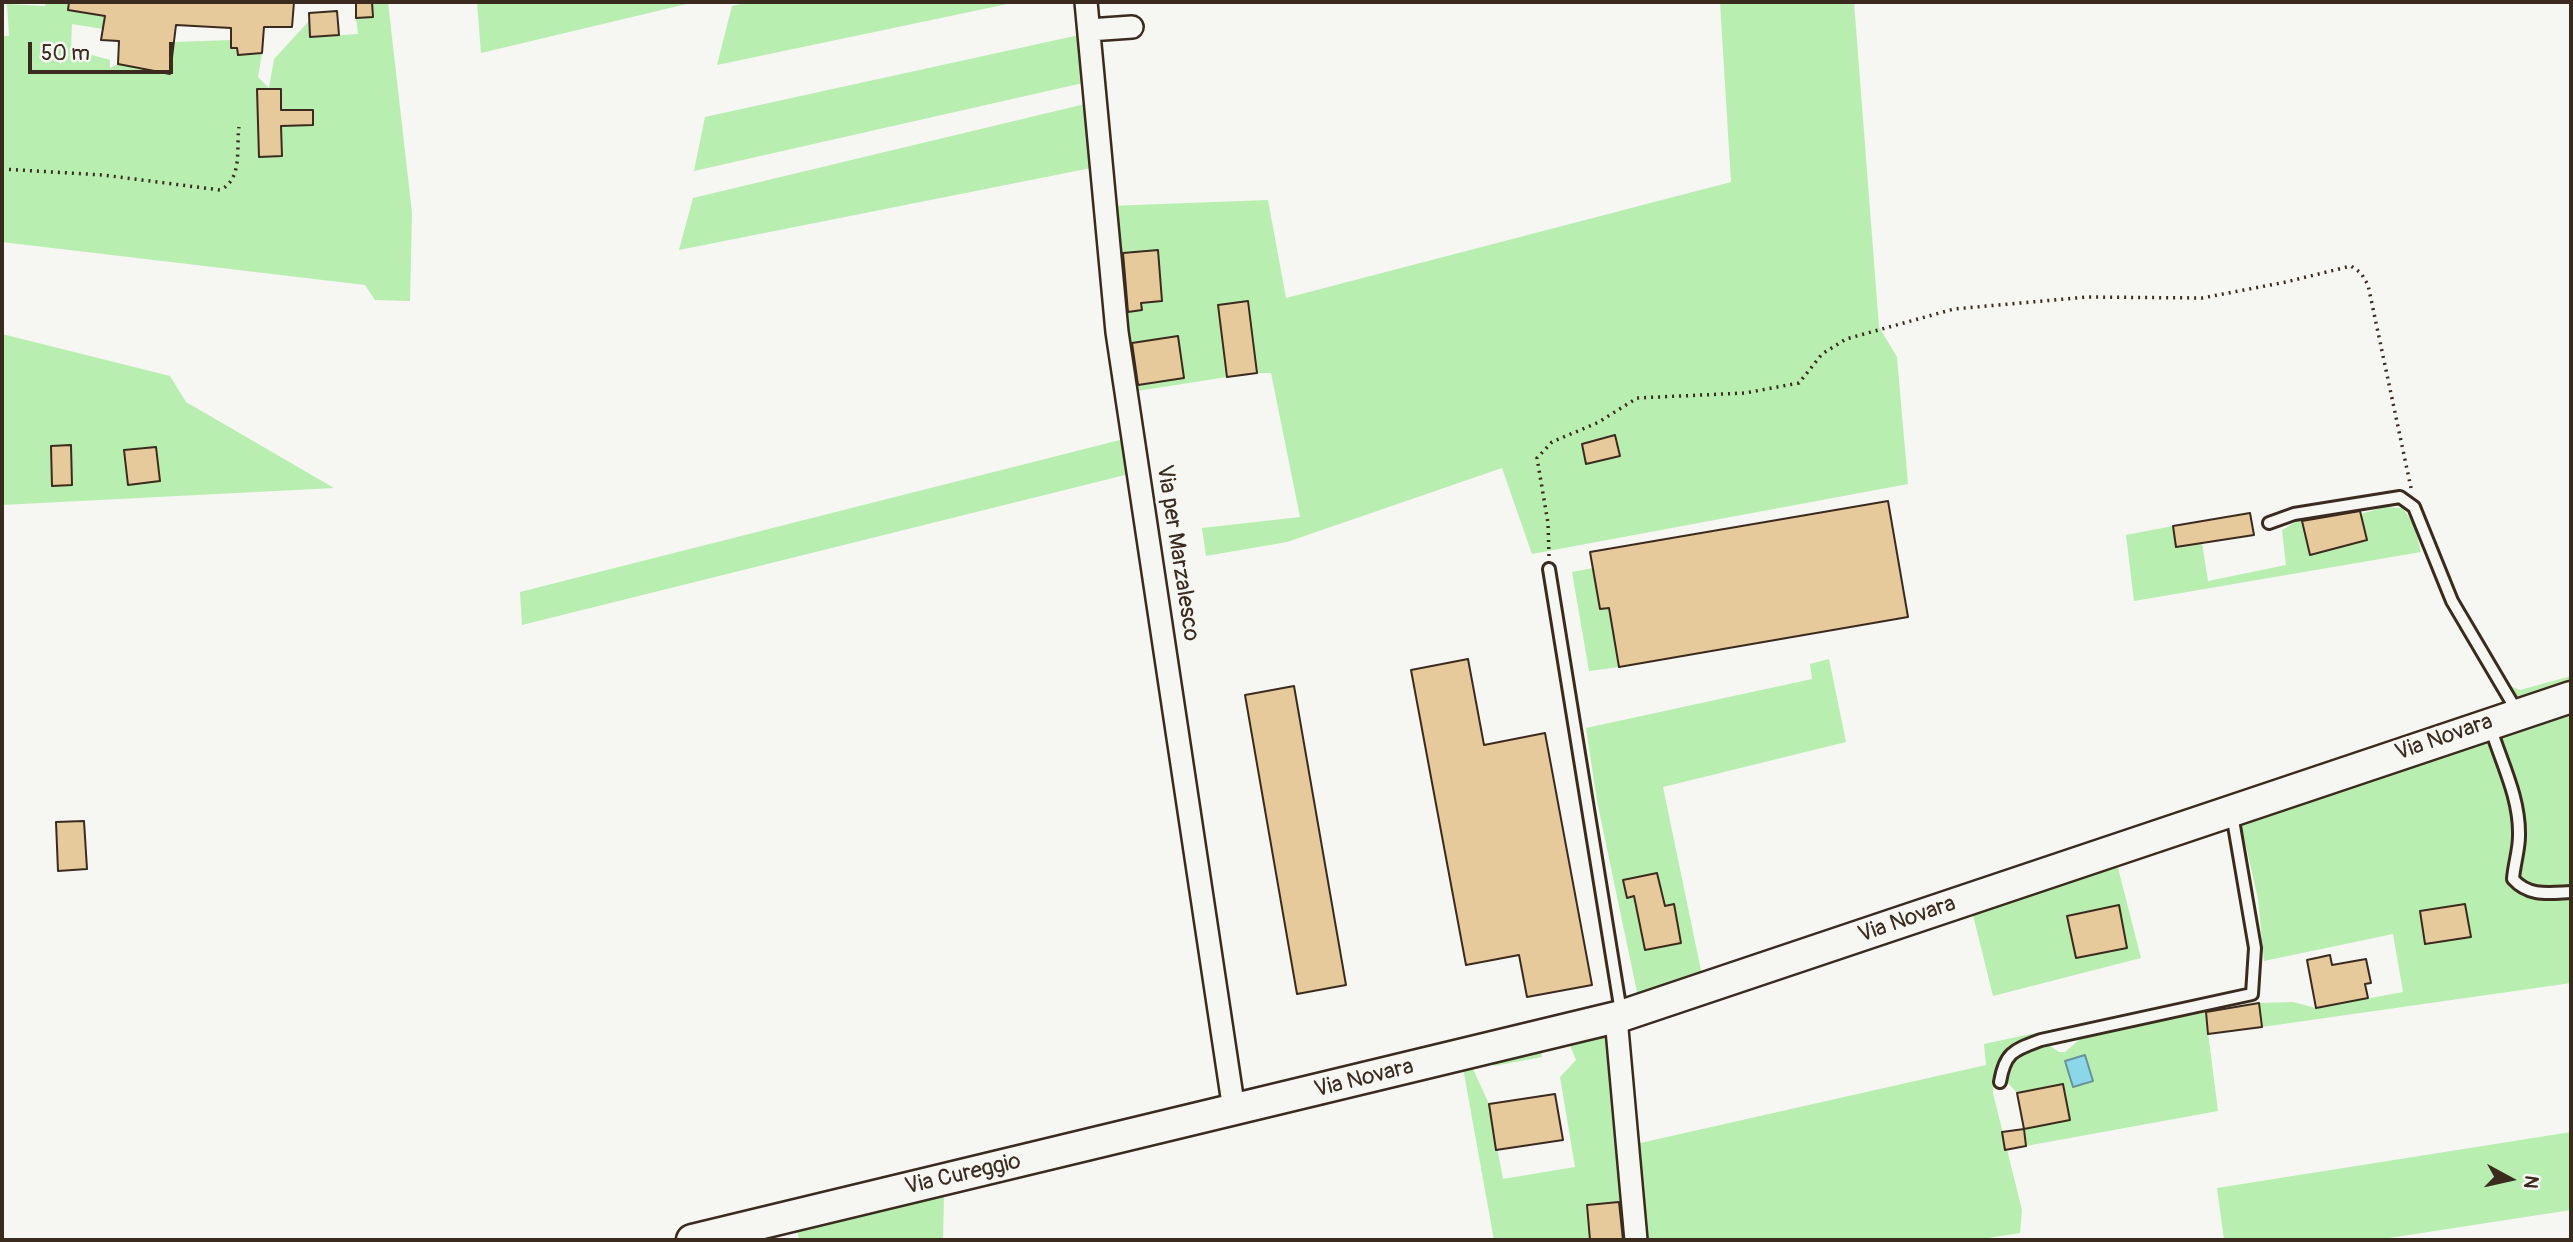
<!DOCTYPE html>
<style>
body{margin:0}
#map{position:relative;width:2573px;height:1242px;overflow:hidden;background:#f6f6f2;font-family:Pangolin,sans-serif}
canvas{display:block}
.frame{position:absolute;inset:0;border:4px solid #3b2a1e;pointer-events:none}
.north{position:absolute;left:2475px;top:1144px;width:70px;height:70px;-webkit-text-stroke:5px #f6f6f2;paint-order:stroke;rotate:98deg;font-size:19px;font-weight:700;line-height:28px;text-align:center;color:#3b2a1e}
.north::after{content:'';display:block;margin:auto;width:24px;height:32px;background:#3b2a1e;clip-path:polygon(50% 0,100% 100%,50% 72%,0 100%)}
.scale{position:absolute;left:28px;top:42px;width:145px;height:32px;box-sizing:border-box;border:4px solid #3b2a1e;border-top:0;padding-left:9px;font-size:21px;line-height:24px;white-space:nowrap;color:#3b2a1e;-webkit-text-stroke:5px #f6f6f2;paint-order:stroke}
</style>
<div id="map">
<canvas width="2573" height="1242"></canvas>
<div class="frame"></div>
<div class="north">N</div>
<div class="scale">50 m</div>
</div>
<script>
const c = document.querySelector('canvas').getContext('2d');
c.lineJoin = 'round';
function fillPath(path, color) {
  c.fillStyle = color;
  c.fill(path, 'evenodd');
}
function trace(path, color, width, dash) {
  c.strokeStyle = color;
  c.lineWidth = width;
  c.lineCap = dash ? 'butt' : 'round';
  c.setLineDash(dash || []);
  c.stroke(path);
}
function write(font, color, halo, rows, align = 'center') {
  c.font = font + ' Pangolin,sans-serif';
  c.lineWidth = 6;
  c.setLineDash([]);
  c.textBaseline = 'middle';
  c.strokeStyle = halo;
  c.fillStyle = color;
  for (const [text, x, y, turn = 0] of rows) {
    c.save();
    c.translate(x, y);
    c.rotate((+turn || 0) * Math.PI / 180);
    c.textAlign = isNaN(turn) ? turn : align;
    if (halo) c.strokeText(text, 0, 0);
    c.fillText(text, 0, 0);
    c.restore();
  }
}
const green = new Path2D(`
 M46,2H82L81,12L106,15L103,29L72,24L71,49L110,60V68L118,64L170,74L175,42L231,40L238,55L262,53L258,77L269,88L274,59L309,21L310,37L358,34L356,18L373,17L372,2H388L412,213L410,301L375,300L365,285L2,242V36H9L7,4L45,6Z
 M477,2H695L481,53Z
 M751,2H1017L717,65L732,6Z
 M1720,2H1854L1879,327L1897,357L1908,484L1532,554L1502,468L1287,542L1206,556L1202,528L1300,517L1271,373H1257L1248,302L1218,305L1227,377L1131,392L1109,206L1268,200L1286,298L1731,182Z
 M1079,35L1083,83L694,171L705,117Z
 M1085,104L1091,168L679,250L693,198Z
 M2,334L170,376L186,402L334,488L2,505Z
 M1120,440L1129,474L522,625L520,592Z
 M2384,507L2403,508L2414,525L2421,552L2134,601L2126,535L2173,526L2176,547L2202,543L2208,581L2286,565L2282,530L2301,519L2310,554L2367,541L2361,514Z
 M1593,568L1600,609L1609,608L1619,667L1589,671L1572,572Z
 M1829,659L1846,742L1663,787L1703,980L1644,998L1637,992L1597,801L1586,728L1812,679L1810,664Z
 M2571,676V687L2527,698L2515,697L2505,684L2520,690Z
 M2571,706V983L2262,1027L2259,1003L2293,1002L2316,1008L2403,992L2393,934L2264,961L2258,899L2239,815Z
 M2117,864L2141,958L1993,996L1972,911Z
 M2205,1009L2218,1111L2026,1146L2017,1093L2007,1082L2015,1056L2047,1044L2059,1052H2065L2086,1034Z
 M2064,1027C2020,1047 1999,1035 1993,1093L2022,1210L2020,1233L1976,1240H1647L1636,1144L1986,1065L1984,1044Z
 M1609,1032L1627,1240H1494L1463,1068L1473,1069L1489,1104L1503,1179L1575,1167L1560,1077L1576,1060L1568,1041Z
 M1541,1050L1542,1057L1494,1066L1493,1059Z
 M2571,1132V1210L2376,1240H2224L2217,1188Z
 M944,1193L943,1240H799L797,1227Z`);
const water = new Path2D(`
 M2085,1055L2093,1081L2073,1087L2065,1061Z`);
const building = new Path2D(`
 M69,2H294L292,27H264L262,53L238,55L237,48H231V28L176,25L170,74L118,64L119,41L101,40L105,16L68,10Z
 M356,2H372L373,17L356,18Z
 M337,11L339,35L310,37L309,13Z
 M257,89H281V110H313V125L281,126L282,156L259,157Z
 M1158,250L1162,301L1141,303L1142,310L1128,312L1123,253Z
 M1248,301L1257,373L1227,377L1218,305Z
 M1178,336L1184,378L1138,385L1132,343Z
 M1615,435L1620,456L1586,464L1582,444Z
 M71,445L72,485L52,486L51,446Z
 M156,447L160,481L128,485L124,450Z
 M1888,501L1908,617L1619,667L1609,608L1600,609L1590,552Z
 M2360,511L2367,540L2310,555L2302,521Z
 M2250,513L2254,535L2176,547L2173,526Z
 M1468,659L1484,745L1545,733L1592,985L1527,997L1519,955L1466,965L1411,670Z
 M1294,686L1346,985L1297,994L1245,695Z
 M84,821L87,869L58,871L56,822Z
 M1657,873L1665,906L1674,904L1681,943L1645,950L1634,896L1627,898L1623,880Z
 M2465,904L2471,937L2425,944L2420,911Z
 M2119,905L2127,948L2076,958L2067,916Z
 M2330,955L2332,965L2366,959L2371,983L2365,984L2368,998L2316,1008L2307,960Z
 M2259,1003L2262,1027L2208,1034L2206,1012Z
 M2063,1084L2070,1120L2024,1129L2017,1093Z
 M1555,1094L1563,1140L1496,1150L1489,1104Z
 M2024,1129L2026,1146L2005,1150L2002,1132Z
 M1619,1202L1623,1240H1590L1587,1205Z`);
const path = new Path2D(`
 M2,169L103,175L220,190C243,179 236,149 239,127
 M1549,556L1548,523L1537,458L1552,442L1599,422L1637,398L1745,393L1799,383L1822,354L1846,339L1954,309L2087,297L2202,298L2286,282L2351,266L2361,273L2368,285L2411,488`);
const lane = new Path2D(`
 M2269,523L2294,514L2400,497L2414,507L2452,601L2518,713
 M1549,569L1621,1012
 M2490,726C2501,762 2520,797 2519,836C2519,850 2514,865 2513,879C2529,897 2549,893 2571,892
 M2000,1082C2005,1052 2014,1050 2041,1040L2252,994L2255,948L2232,814`);
const street = new Path2D(`
 M1086,2L1117,332L1234,1110
 M1089,30L1132,27
 M1616,1018L1636,1240`);
const secondary = new Path2D(`
 M692,1240L1621,1016L2571,697`);
const streetNames = [
 ["Via per Marzalesco",1177,553,81],
 ["Via Novara",2444,738,-19],
 ["Via Novara",1907,920,-19],
 ["Via Novara",1364,1079,-14],
 ["Via Cureggio",963,1175,-13]
];
fillPath(green, '#b8eeb0');
fillPath(water, '#8ad7e9');
trace(water, '#6a9298', 2);
fillPath(building, '#e7ca9b');
trace(building, '#3b2a1e', 2);
trace(lane, '#3b2a1e', 16);
trace(street, '#3b2a1e', 26);
trace(secondary, '#3b2a1e', 35);
trace(path, '#3b2a1e', 3.5, [2, 5]);
trace(lane, '#f6f6f2', 10);
trace(street, '#f6f6f2', 21);
trace(secondary, '#f6f6f2', 30);
write('23px', '#3b2a1e', '#f6f6f2', streetNames);
</script>
